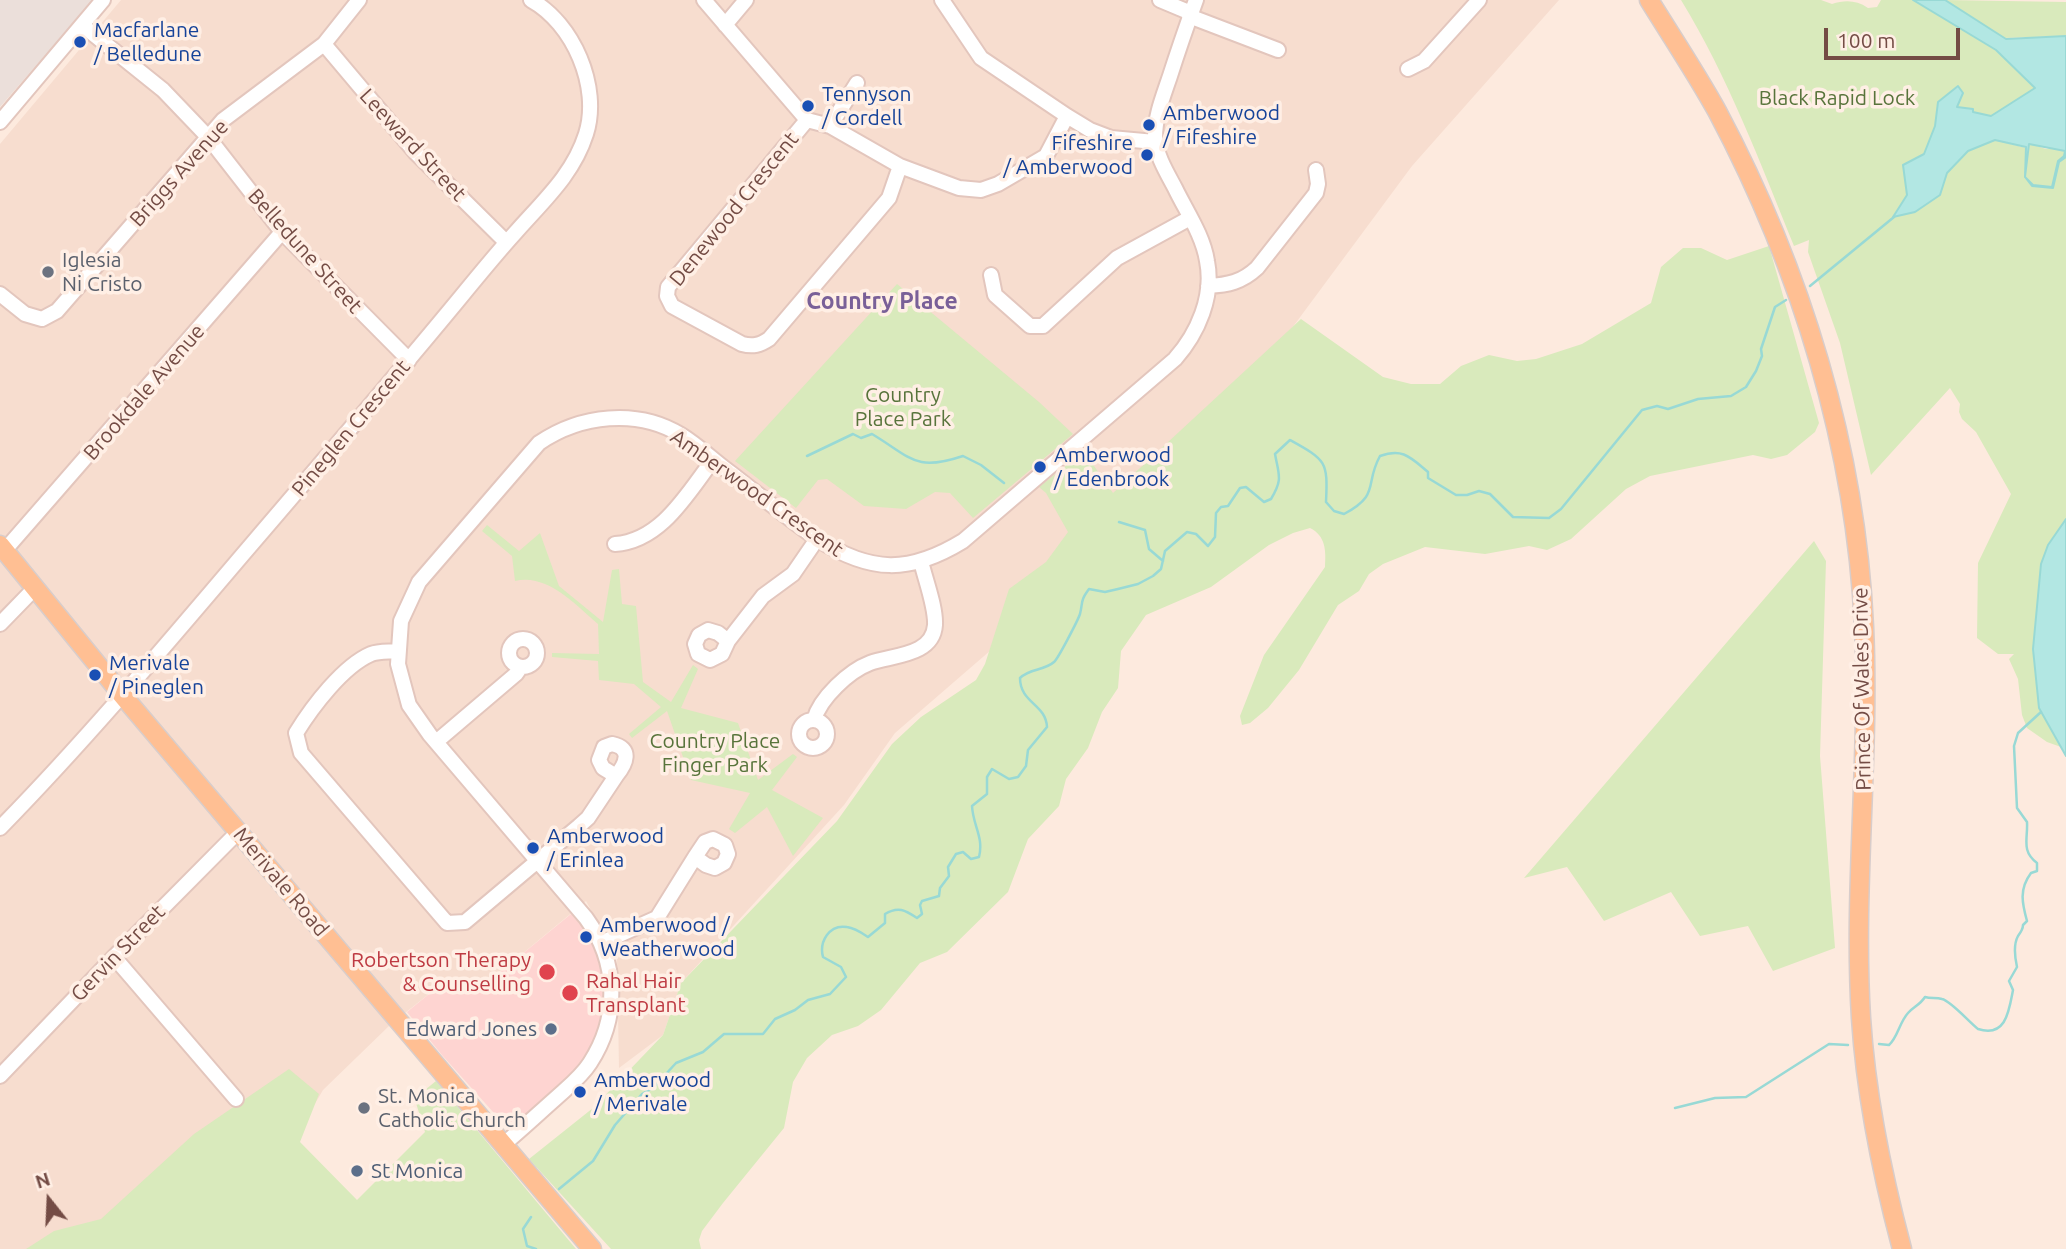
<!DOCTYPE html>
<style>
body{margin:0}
#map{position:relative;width:2066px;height:1249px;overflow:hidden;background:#fdeade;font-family:Ubuntu,sans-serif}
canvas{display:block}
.north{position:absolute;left:14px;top:1165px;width:70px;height:70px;-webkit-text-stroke:5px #ffefe5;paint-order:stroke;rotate:342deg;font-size:19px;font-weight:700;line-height:28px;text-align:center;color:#744c45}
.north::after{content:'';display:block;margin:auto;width:24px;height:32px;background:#744c45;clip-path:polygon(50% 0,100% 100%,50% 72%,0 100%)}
.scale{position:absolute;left:1824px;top:28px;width:136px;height:32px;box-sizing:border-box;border:4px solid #744c45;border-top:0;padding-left:9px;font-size:21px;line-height:24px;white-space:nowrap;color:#744c45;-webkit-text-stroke:5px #ffefe5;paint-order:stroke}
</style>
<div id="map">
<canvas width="2066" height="1249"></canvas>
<div class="north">N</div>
<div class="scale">100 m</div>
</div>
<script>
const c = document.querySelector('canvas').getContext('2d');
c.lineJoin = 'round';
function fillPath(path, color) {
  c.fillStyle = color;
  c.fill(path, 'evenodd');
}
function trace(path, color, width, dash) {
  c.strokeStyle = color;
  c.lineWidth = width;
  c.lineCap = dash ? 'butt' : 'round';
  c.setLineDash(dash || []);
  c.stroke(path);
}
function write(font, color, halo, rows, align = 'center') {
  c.font = font + ' Ubuntu,sans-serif';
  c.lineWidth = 7;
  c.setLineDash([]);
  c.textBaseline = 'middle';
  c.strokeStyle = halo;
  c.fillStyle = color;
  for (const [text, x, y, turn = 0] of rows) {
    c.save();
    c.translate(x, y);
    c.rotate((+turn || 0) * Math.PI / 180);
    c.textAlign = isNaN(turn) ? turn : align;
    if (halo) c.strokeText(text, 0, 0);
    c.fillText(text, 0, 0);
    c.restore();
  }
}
const residential = new Path2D(`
 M121,0H1559L1412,166L1292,328L991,650L895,733L844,805L681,983L663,1035L619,1068L617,958L586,901L493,978L440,985L390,1025L323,1090L283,1158L129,1249H0V144Z`);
const commercial = new Path2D(`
 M571,914L590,936L600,960L607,987L602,1023L588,1051L570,1076L517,1121L502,1122L442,1055L407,1012L440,985L493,978Z`);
const industrial = new Path2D(`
 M0,0H93L0,107Z`);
const green = new Path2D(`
 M1681,0H1821L1832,4C1845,0 1856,0 1868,8L1877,7L1881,0H1913L1939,14L1948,2L1945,0L2066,2V36L2003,38L1993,48L2036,88L2033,90L1991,116L1972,112L1973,109L1956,107L1963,93L1936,112L1968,151L1995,140L2026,148L2031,144L2046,149L2058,148L2065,151L2064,156L2066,157V519L2048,545L2039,708L2061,747L2047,742L2027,728L2022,715L2018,679L2009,659L2014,654H1998L1977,638L1978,563L2011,494L1976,432L1962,419L1959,412L1960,404L1950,388L1871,475L1840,343L1808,252L1809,240L1794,246C1760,162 1728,77 1681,0Z
 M1769,246L1819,423L1815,432L1787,455L1771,459L1753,455L1650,476L1626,489L1571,539L1547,550L1529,546L1485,554L1425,547L1383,564L1369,574L1359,591L1338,605L1299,670L1268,708L1250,723L1242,725L1240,716L1264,655L1325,567C1326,551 1326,536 1310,528L1293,533L1269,545L1211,587L1146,615L1121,651L1118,688L1102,712L1088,748L1066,779L1059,806L1028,839L1008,892L947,952L920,963L881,1010L858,1026L832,1035L807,1058L793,1082L784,1128L723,1203L702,1231L699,1240L701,1249H611L529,1159L593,1108L663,1035L681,983L837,821L892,744L921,717L976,680L985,664L1009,589L1046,562L1068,532L1046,493L1039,487L1073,460L1092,463L1113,493L1301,319L1383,377L1411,384H1440L1461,366L1489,355L1517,361L1536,359L1582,344L1651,303L1661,267L1683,248H1701L1727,260Z
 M897,284L1039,402L1073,434L973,518L950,493L935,492L906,509L864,506L827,479L818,480L796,508L735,461Z
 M487,525L519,551L540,533L559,586L603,622L612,570L619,569L622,604L636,606L643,682L671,702L693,665L698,669L681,708L738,723L758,780L793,754L797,757L772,790L823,818L793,856L767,807L735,833L729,829L750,793L691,780L667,711L632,738L629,734L661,707L634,684L599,680L598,661L552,657V653L599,654L598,624C576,605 547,573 515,581L512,556L482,531Z
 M1814,541L1826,561L1820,756L1835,948L1773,971L1748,926L1700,936L1671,892L1604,921L1567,867L1524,878Z
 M289,1069L319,1094L300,1142L357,1200L425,1132L416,1103L420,1094L436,1081L576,1249H26L54,1231L101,1219L194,1134Z`);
const water = new Path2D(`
 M1913,0H1945L2006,39L2066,36V157L2059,162L2053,188L2032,186L2025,177L2026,147L1995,140L1968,151L1947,173L1940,195L1915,212L1893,217L1907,195L1903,165L1924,154L1935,126L1938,102L1958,86L1963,93L1957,107L1973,109V112L1991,116L2035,88L1996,50ZM2029,144L2065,151L2064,156L2058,161L2052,187L2033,185L2025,177Z
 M2066,519V756L2039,708L2033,649L2041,564L2048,545Z`);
const stream = new Path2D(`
 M1810,286L1894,217
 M807,456L853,434L861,438L872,434C912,458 915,472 963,456L981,465L1004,483
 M1119,522L1145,530L1149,549L1163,561
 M1879,1044L1889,1045C1898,1037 1899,1023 1908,1013C1913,1007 1920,1005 1925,997C1931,999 1936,997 1942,999C1951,1001 1969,1022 1978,1029C2006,1038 2009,1011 2013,990L2009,981L2017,967C2015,958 2013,945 2018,936C2021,932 2023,929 2023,925L2027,921C2022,903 2019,889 2031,873L2037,871V863C2021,851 2028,839 2027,822L2017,808L2014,746L2018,733L2041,712
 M1675,1108L1715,1098L1746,1097L1829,1044L1848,1045
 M559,1189L593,1161L615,1125L642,1094L654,1087L676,1063L703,1052L724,1034H763L775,1019L795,1010L808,1000L830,994L846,977L841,967L823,957C819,942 829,924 847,927C855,928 862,933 868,937L885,923V914C898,906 905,910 917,918L922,914L920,905L922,901L939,896L940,888L949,876L948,867L956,854L963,852L971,859L979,857C984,837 973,826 972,806L987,794V777L992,769L1009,779L1018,777L1026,766L1028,750L1047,727C1046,704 1020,703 1020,678C1030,668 1044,671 1054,662C1058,659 1078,620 1080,614C1083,602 1080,601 1089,589L1105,592L1118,589L1138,584L1153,576L1161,569L1165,551L1187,532L1196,534L1208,546L1215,537L1216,513L1221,507L1228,506L1240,488L1246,487L1264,502L1271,499C1283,479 1279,476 1275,454L1290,440C1326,460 1328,461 1326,502L1334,511L1344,514C1381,494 1364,485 1380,456C1403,448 1410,457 1428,472V478L1456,495H1467L1479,491L1490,494L1513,517L1549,518L1561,509L1642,410L1657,406L1668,409L1698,399L1731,396L1746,387L1756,371L1762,356L1761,349L1775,307L1786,300
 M531,1217L523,1229L527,1246L536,1249`);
const minor = new Path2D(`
 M704,0L807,120L830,126L900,166L959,188L981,190L998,184L1046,156L1067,116
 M942,0L981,58L1067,116L1090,130L1111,138L1155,142
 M1160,0L1191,13
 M1189,16L1278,50
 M82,25L163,90L208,137L282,232L409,360
 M725,25L746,0
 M324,44L415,152L506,242
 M1408,69L1424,61L1479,0
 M807,120L668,287L667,296L672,306L742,344C753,347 760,345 769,339L889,198L900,166
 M0,122L103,0
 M830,126L857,83
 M991,275L995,295L1030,326H1043L1117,258L1190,218
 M1208,286C1228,285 1242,282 1257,268L1316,193L1318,184L1316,170
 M0,294L25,314L42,319L57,311L223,120L324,44L359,0
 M615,544C661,541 687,494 713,460
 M5,550L282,232
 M0,624L35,588
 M708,630L718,633L728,641L722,654L710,660L698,654L695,644L699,635Z
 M509 653a14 14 0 1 1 28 0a14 14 0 1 1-28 0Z
 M728,641L763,596L793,574L817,539
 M398,651C389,652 379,651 371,654C343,666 312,707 296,733L301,753L447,923L465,922L579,826L588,818L616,776
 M799 734a14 14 0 1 1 28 0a14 14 0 1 1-28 0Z
 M814,720C820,698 849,671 870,663C892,655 933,656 935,625C936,607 925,579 921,561
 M436,742L516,674L521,667
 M612,744C633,748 626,764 616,776L603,768L599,760L604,747Z
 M0,828C86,740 165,646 245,552C317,468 389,384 460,298C478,276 496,254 515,233C543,201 573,175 586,134C601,87 573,23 531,0
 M713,839L725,845L728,854L724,863L715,868L706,865L695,857L705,842Z
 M601,943L657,918L695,857
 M114,957L236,1099
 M0,1076L114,957L238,832
 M504,1144C522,1129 539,1113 556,1098C568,1087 581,1077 590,1063C620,1017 618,962 586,918L430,735L409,705L398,664L401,621L419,582L539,443C580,415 637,408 681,435C699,446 715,462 732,474C760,496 788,518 817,539C871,573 909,574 963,541L1175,359C1198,333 1214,296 1207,261C1203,235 1186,211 1175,188C1167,173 1156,155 1155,138C1155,116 1163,97 1170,76C1178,51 1187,25 1196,0`);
const major = new Path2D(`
 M1649,0C1672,37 1696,73 1717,111C1801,269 1856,448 1864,627C1870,757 1853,888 1861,1018C1866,1096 1882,1174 1902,1249
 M0,545L123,696L592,1249`);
const markers = [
 [80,42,7,"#1a4fb4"],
 [808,106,7,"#1a4fb4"],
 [1149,125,7,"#1a4fb4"],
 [1147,155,7,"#1a4fb4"],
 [48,272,7,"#6b7280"],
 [1040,467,7,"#1a4fb4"],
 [95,675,7,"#1a4fb4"],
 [533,848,7,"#1a4fb4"],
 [586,937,7,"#1a4fb4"],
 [547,972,9,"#e0444e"],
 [570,993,9,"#e0444e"],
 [551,1029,7,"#5c6f8a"],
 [580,1092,7,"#1a4fb4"],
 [364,1108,7,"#6b7280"],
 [357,1171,7,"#5c6f8a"]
];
const transitNames = [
 ["Macfarlane",94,30],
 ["/ Belledune",94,54],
 ["Tennyson",822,94],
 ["/ Cordell",822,118],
 ["Amberwood",1163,113],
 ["/ Fifeshire",1163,137],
 ["Fifeshire",1133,143,"right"],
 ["/ Amberwood",1133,167,"right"],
 ["Amberwood",1054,455],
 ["/ Edenbrook",1054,479],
 ["Merivale",109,663],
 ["/ Pineglen",109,687],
 ["Amberwood",547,836],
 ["/ Erinlea",547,860],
 ["Amberwood /",600,925],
 ["Weatherwood",600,949],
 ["Amberwood",594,1080],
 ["/ Merivale",594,1104]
];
const parkNames = [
 ["Black Rapid Lock",1837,98],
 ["Country",903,395],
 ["Place Park",903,419],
 ["Country Place",715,741],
 ["Finger Park",715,765]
];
const streetNames = [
 ["Leeward Street",413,145,47],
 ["Briggs Avenue",179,173,-48],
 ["Denewood Crescent",734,209,-51],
 ["Belledune Street",305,251,48],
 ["Brookdale Avenue",144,392,-49],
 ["Pineglen Crescent",351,428,-50],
 ["Amberwood Crescent",757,493,35],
 ["Prince Of Wales Drive",1862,689,-91],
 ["Merivale Road",281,882,50],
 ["Gervin Street",118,953,-46]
];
const worshipNames = [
 ["Iglesia",62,260],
 ["Ni Cristo",62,284],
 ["St. Monica",378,1096],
 ["Catholic Church",378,1120]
];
const healthNames = [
 ["Robertson Therapy",531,960],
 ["& Counselling",531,984],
 ["Rahal Hair",586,981,"left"],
 ["Transplant",586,1005,"left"]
];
const serviceNames = [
 ["Edward Jones",537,1029],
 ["St Monica",371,1171,"left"]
];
const neighbourhoodNames = [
 ["Country Place",882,301]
];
fillPath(residential, '#f7ddcf');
fillPath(commercial, '#fed4d1');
fillPath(industrial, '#ebdfda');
fillPath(green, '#d9eabc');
fillPath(water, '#b2e7e3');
trace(water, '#98d9d5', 2);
trace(stream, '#98d9d5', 2.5);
trace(minor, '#e3c6bd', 18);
trace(major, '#d8cdcb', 21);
trace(minor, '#fff', 14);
trace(major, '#ffbf93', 18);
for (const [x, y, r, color] of markers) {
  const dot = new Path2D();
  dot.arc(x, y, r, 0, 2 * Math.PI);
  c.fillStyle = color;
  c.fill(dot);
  trace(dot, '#ffefe5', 2.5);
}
write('21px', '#164399', '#ffefe5', transitNames, 'left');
write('21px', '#58743b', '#ffefe5', parkNames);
write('21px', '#744c45', '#ffefe5', streetNames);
write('21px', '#5b616d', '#ffefe5', worshipNames, 'left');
write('21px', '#be3a42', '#ffefe5', healthNames, 'right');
write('21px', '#4e5e75', '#ffefe5', serviceNames, 'right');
write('bold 23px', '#796098', '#ffefe5', neighbourhoodNames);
</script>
